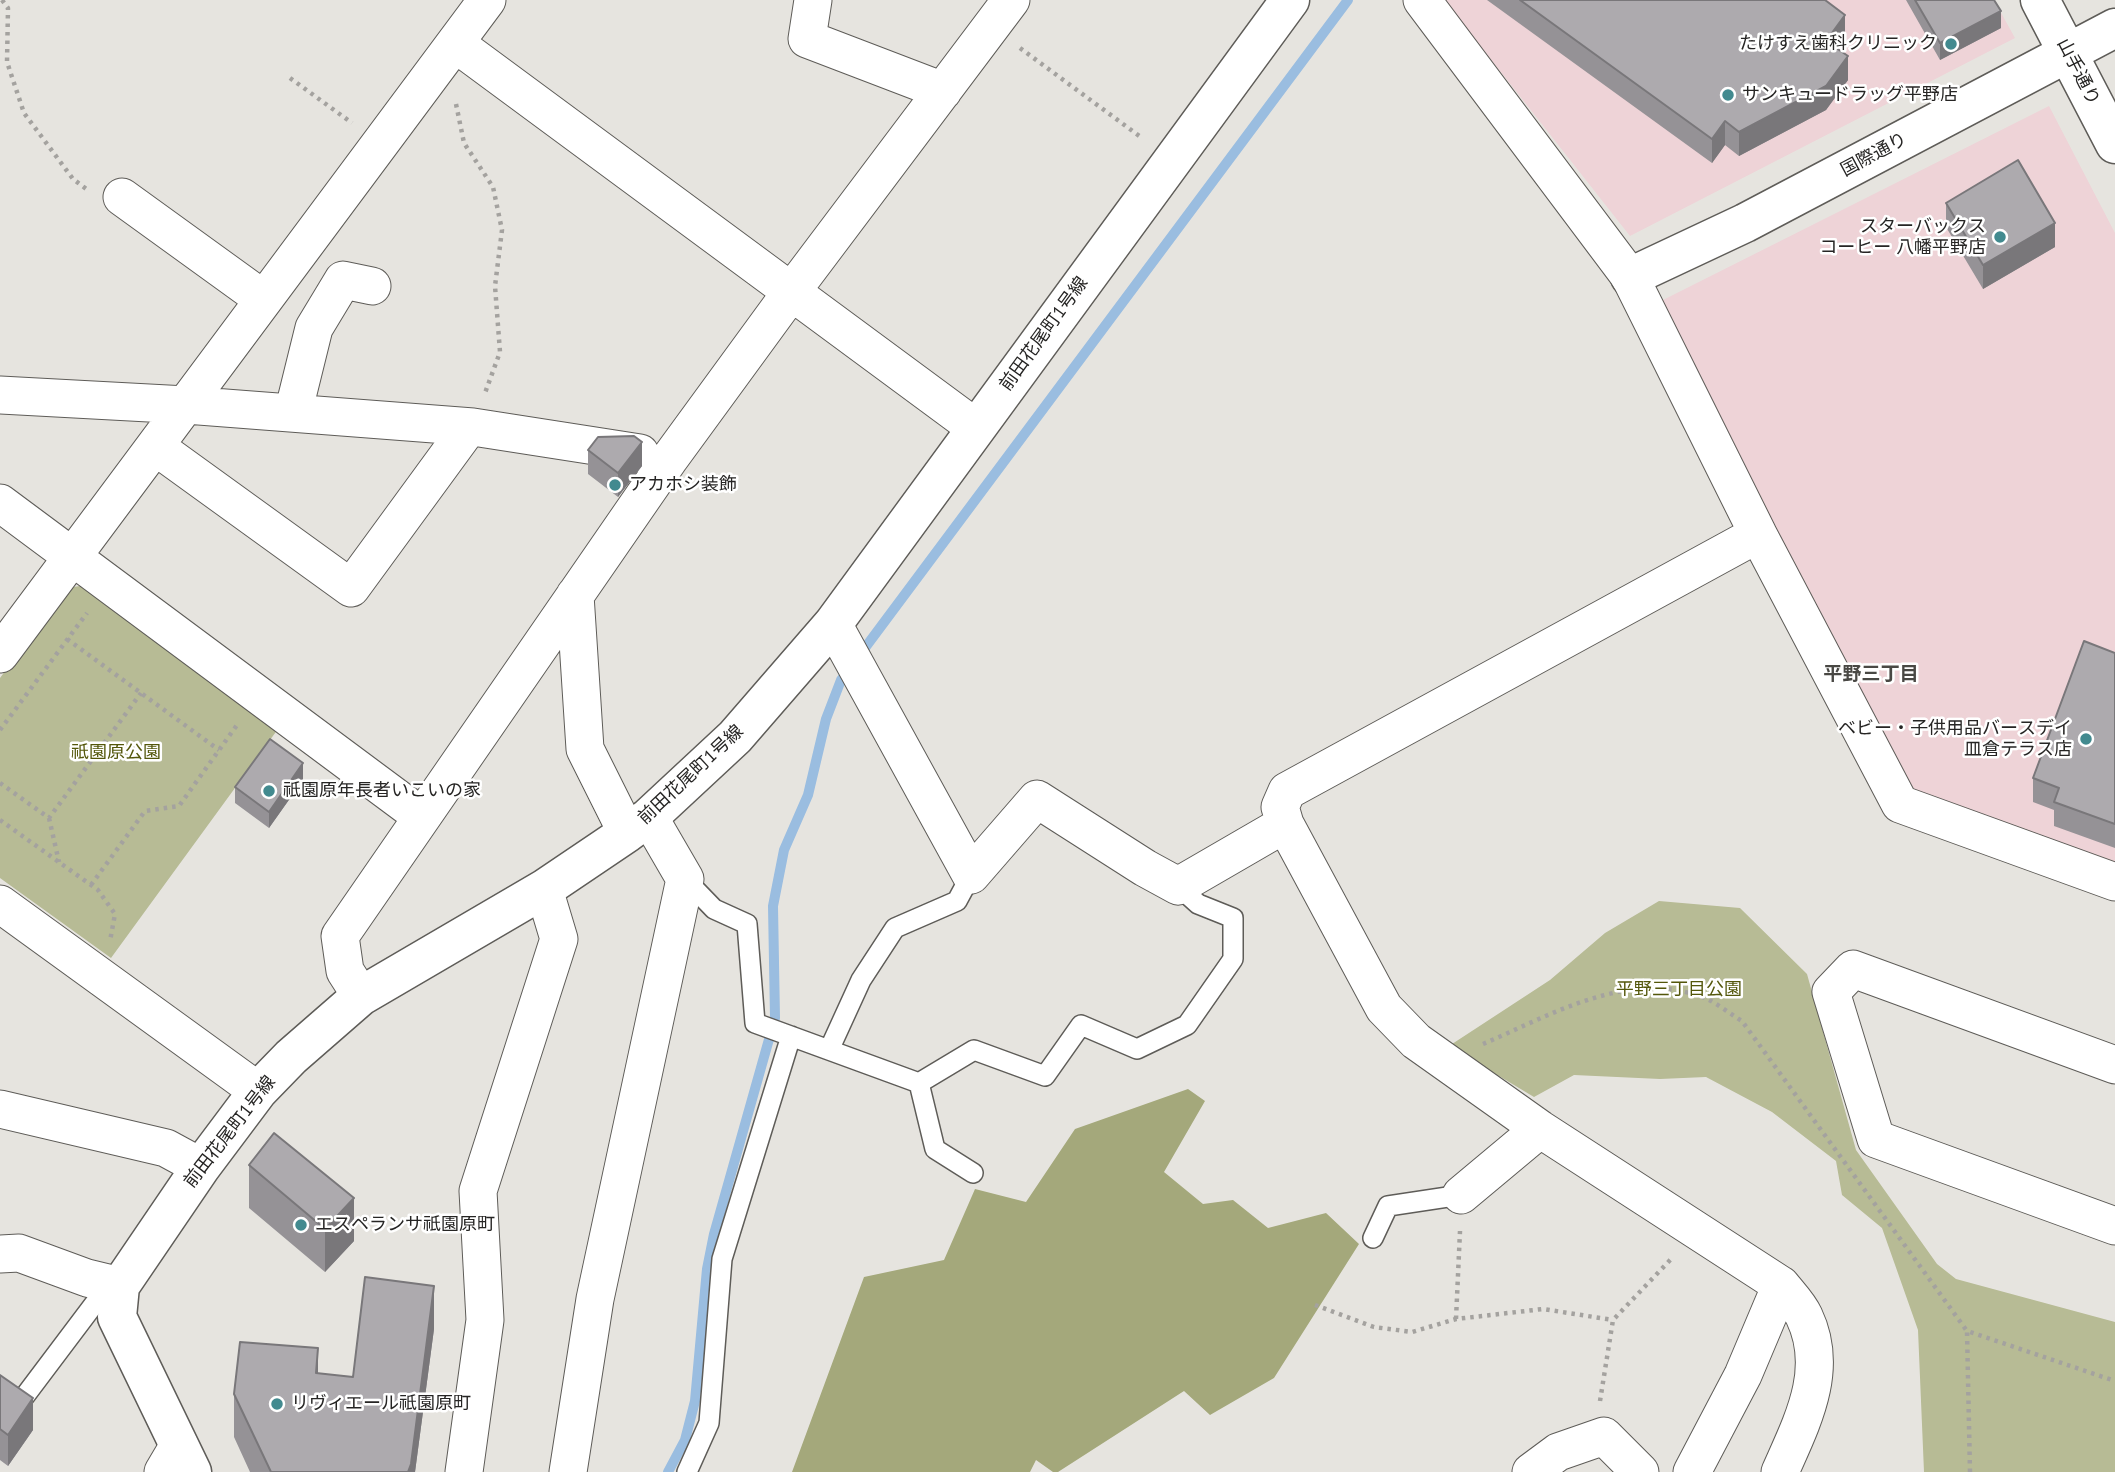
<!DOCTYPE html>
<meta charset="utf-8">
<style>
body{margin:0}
canvas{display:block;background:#e6e4df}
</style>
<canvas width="2115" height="1472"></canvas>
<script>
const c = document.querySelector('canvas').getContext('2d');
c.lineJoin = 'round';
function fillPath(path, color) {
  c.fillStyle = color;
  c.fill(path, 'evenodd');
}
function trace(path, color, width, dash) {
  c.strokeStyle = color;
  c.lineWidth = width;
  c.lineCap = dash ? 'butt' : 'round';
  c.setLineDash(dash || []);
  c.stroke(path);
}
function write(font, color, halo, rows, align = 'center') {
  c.font = font + ' "PT Sans","Noto Sans JP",sans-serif';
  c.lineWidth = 5;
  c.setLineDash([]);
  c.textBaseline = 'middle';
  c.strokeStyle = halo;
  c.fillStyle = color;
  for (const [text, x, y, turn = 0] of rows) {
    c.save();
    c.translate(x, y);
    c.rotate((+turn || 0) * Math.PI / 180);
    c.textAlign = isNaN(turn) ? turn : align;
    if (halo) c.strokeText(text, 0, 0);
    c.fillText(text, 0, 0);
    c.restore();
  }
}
const commercial = new Path2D(`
 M1444,0H1994L2015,38L1630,236Z
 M2049,106L2115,233V863L1908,788L1661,301Z`);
const green = new Path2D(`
 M87,585L278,729L111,958L0,878V678L66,588Z
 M1659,901L1740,908L1807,974L1856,1150L1937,1264L1956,1279L2115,1322V1472H1924L1918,1330L1882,1228L1842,1195L1836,1161L1772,1112L1706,1077L1660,1079L1574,1075L1534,1097L1449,1046L1550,980L1605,933Z`);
const forest = new Path2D(`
 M1188,1089L1205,1101L1164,1172L1203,1204L1233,1200L1268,1228L1326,1213L1359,1244L1274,1378L1210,1415L1184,1391L1058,1472H1053L1036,1460L1030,1472H792L864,1277L944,1260L975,1189L1026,1202L1075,1129Z`);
const stream = new Path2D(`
 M668,1472L685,1440L695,1401L707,1269L714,1234L775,1018L773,906L784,850L808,795L826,719L841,680L1348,0`);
const path = new Path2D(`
 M2,0L8,8L7,62L24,113L73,179L89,191
 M1020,48L1142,138
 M290,78L352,123
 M456,104L464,143L493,187L502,230L495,286L500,352L485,393
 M67,639L219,750
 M0,730L87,613
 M0,783L49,818L141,693
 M49,818L59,862
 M0,820L98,890L115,914L110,941
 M91,885L145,811L179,806L237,725
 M1483,1044C1551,1015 1629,968 1705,998C1717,1003 1730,1014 1742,1021L1967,1331
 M1315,1305L1374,1327L1412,1332L1456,1319L1543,1309L1613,1320
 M1456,1319L1460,1231
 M1600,1401L1613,1320L1673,1257
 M1970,1472L1967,1331L2115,1381`);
const service = new Path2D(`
 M685,879L714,909L747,924L755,1023L919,1083L974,1050L1045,1076L1081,1025L1137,1049L1187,1025L1233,959V918L1198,904L1178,886
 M829,1050L861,980L895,928L957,901L971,875
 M919,1083L935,1149L973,1173
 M1373,1238L1388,1206L1461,1195
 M0,1429L110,1283
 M687,1472L709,1423L722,1259L791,1036`);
const minor = new Path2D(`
 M813,0L807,39L943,91
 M1422,0L1630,277L1758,534L1287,791L1280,807L1285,824L1384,1008L1416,1041L1540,1129L1781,1285C1789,1295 1799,1305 1804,1316C1830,1370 1802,1422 1780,1472
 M456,44L976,428
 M122,197L263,299
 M0,395L186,405L473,427L640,453
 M293,413L314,328L343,280L372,286
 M156,447L351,588L468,428
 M0,503L421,816
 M1758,534L1900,804L2115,882
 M575,595L585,749L627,833
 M833,624L971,875L1037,799L1145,868L1178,886L1285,824
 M0,654L487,0
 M0,904L258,1091
 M361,996L345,971L340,936L670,458L792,291L1011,0
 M2115,1065L1853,969L1831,992L1876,1139L2115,1226
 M0,1109L166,1148L201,1167
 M1461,1195L1540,1129
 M0,1254L19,1253L87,1278L120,1286
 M163,1472L179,1445
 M464,1472L485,1320L478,1191L559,939L544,889
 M568,1472L595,1299L685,879L649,817
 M1531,1472L1558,1452L1604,1436L1640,1472
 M1692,1472L1743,1375L1781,1285`);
const tertiary = new Path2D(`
 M2040,0L2115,144
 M1630,277L1745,223L2115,28
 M192,1472L117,1317L120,1286L201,1167L258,1091L291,1057L361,996L544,889L627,833L649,817L735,737L833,624L1290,0`);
const wall = new Path2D(`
 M1487,0H1825L1845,39L1838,49L1848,80L1826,110L1739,156L1725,145L1712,163Z
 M1906,0H1994L2001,28L1940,60Z
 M1946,203L2055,247L1983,289L1946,227Z
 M588,450L642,466L618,497L588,474Z
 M2115,653V848L2054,826V810L2033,802V778Z
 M303,780L269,828L235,803V787Z
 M249,1165L354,1241L325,1272L249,1208Z
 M434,1329L415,1472H250L234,1437V1394L318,1373L353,1377Z
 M0,1375L33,1430L8,1466L0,1460Z`);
const shadedWall = new Path2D(`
 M2001,11V28L1940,60V43Z
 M1845,15V39L1826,65V41Z
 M1848,56V80L1826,110L1739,156V132Z
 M1725,121V145L1712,163V139Z
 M2055,223V247L1983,289V265Z
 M642,442V466L618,497V473Z
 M303,763V780L269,828V812Z
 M354,1198V1241L325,1272V1229Z
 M434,1286V1329L415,1472H408Z
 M318,1348V1391L316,1373Z
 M33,1398V1430L8,1466V1435Z`);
const building = new Path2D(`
 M1520,0H1825L1845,15L1826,41L1848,56L1826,86L1739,132L1725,121L1712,139Z
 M1915,0H1994L2001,11L1940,43Z
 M2018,160L2055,223L1983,265L1946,203Z
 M634,436L642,442L618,473L588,450L598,437Z
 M2084,641L2115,653V824L2054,802L2059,788L2033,778Z
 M270,739L303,763L269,812L235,787Z
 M274,1133L354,1198L325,1229L249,1165Z
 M365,1277L434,1286L411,1464L408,1472H271L234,1394L240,1342L318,1348L316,1373L353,1377Z
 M0,1375L33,1398L8,1435L0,1429Z`);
const markers = [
 [1951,44,7,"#428a8f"],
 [1728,95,7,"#428a8f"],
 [2000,237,7,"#428a8f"],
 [615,485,7,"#428a8f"],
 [2086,739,7,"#428a8f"],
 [269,791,7,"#428a8f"],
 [301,1225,7,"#428a8f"],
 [277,1404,7,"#428a8f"]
];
const poiNames = [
 ["たけすえ歯科クリニック",1937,44,"right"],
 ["サンキュードラッグ平野店",1742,95],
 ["スターバックス",1986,227,"right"],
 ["コーヒー 八幡平野店",1986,248,"right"],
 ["アカホシ装飾",629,485],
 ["ベビー・子供用品バースデイ",2072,729,"right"],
 ["皿倉テラス店",2072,750,"right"],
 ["祇園原年長者いこいの家",283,791],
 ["エスペランサ祇園原町",315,1225],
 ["リヴィエール祇園原町",291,1404]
];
const streetNames = [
 ["山手通り",2078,72,63],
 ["国際通り",1874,155,-28],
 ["前田花尾町1号線",1044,334,-54],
 ["前田花尾町1号線",691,775,-43],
 ["前田花尾町1号線",230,1132,-52]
];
const parkNames = [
 ["祇園原公園",116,753],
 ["平野三丁目公園",1679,990]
];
const neighbourhoodNames = [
 ["平野三丁目",1871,675]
];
fillPath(commercial, '#eed3d7');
fillPath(green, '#b7bb95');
fillPath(forest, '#a4a87b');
trace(stream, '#9abde0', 10);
trace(service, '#5e5c58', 22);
trace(minor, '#5e5c58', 39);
trace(tertiary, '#5e5c58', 41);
trace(path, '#a4a29f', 4.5, [3.5, 5]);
trace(service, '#fff', 19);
trace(minor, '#fff', 37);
trace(tertiary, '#fff', 38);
fillPath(wall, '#959296');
fillPath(shadedWall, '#79777a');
fillPath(building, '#adaaae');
trace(building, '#79777a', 2);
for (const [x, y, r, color] of markers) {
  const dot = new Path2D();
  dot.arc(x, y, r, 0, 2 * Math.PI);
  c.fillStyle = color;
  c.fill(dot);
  trace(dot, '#fff', 2.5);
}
write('18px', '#262524', '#fff', poiNames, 'left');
write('18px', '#262524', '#fff', streetNames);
write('18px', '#54570b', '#fff', parkNames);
write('bold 19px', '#494844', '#fff', neighbourhoodNames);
</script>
